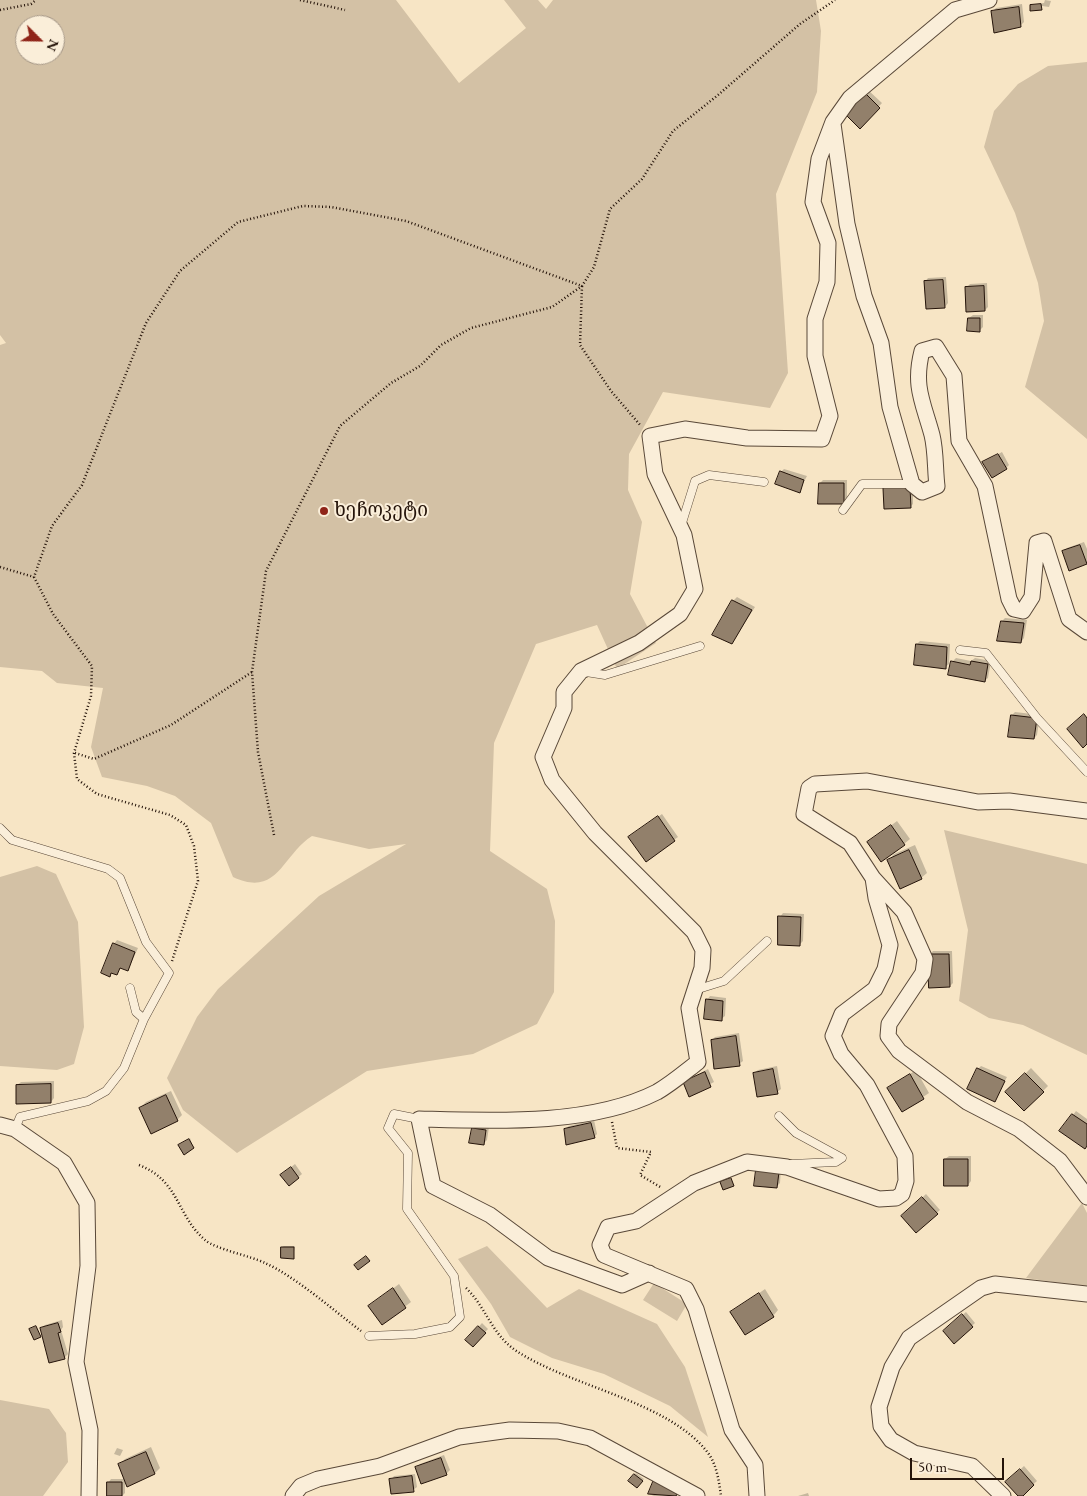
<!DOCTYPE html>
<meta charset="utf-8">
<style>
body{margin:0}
#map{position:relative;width:1087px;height:1496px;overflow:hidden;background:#f7e5c5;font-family:"EB Garamond",serif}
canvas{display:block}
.north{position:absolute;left:15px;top:15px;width:50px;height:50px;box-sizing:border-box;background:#faeed9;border:1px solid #a49686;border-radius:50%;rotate:113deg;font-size:14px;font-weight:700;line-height:20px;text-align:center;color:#241309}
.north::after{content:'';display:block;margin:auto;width:18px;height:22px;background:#8f2418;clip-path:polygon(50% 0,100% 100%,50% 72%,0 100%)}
.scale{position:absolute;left:910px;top:1458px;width:94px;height:22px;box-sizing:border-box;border:2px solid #241309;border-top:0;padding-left:6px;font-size:15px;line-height:18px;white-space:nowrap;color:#241309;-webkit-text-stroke:4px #faeed9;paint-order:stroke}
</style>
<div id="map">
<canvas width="1087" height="1496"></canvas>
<div class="north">N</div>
<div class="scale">50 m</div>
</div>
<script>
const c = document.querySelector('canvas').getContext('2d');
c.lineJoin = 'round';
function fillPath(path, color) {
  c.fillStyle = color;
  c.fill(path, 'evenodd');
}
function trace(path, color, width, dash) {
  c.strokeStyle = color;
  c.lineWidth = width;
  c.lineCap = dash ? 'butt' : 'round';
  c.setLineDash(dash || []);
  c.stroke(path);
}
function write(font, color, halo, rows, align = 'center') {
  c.font = font + ' "EB Garamond","Noto Serif Georgian",serif';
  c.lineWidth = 4;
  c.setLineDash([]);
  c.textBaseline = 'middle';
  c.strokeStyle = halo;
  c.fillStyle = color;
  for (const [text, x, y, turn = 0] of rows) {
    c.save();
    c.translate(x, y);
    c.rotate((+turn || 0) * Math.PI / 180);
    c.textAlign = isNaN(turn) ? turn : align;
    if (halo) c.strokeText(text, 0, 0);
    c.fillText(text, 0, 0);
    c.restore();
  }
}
const green = new Path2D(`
 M0,0H396L459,83L526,28L504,0H538L546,9L553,0H816L821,31L817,92L776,194L788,373L770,408L663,392L629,454L628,490L642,522L630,594L656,643L617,669L597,625L536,644L494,743L490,851L547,889L555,921L554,992L537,1024L473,1054L367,1071L237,1153L183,1110L167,1078L197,1017L218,989L319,896L406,844L369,849L312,836C282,855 278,898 233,877L211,823L175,796L147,786L102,777L91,747L103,688L57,683L42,671L0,667V345L6,343L0,335ZM25,25H55V55H25Z
 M1087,62V439L1025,387L1044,321L1038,283L1015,213L984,147L994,111L1018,84L1048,66Z
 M944,830L1087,864V1055L1023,1025L989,1018L959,1001L968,930Z
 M37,866L56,874L78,922L84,1027L74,1064L57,1070L0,1066V877Z
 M1082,1203L1087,1213V1287L1026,1278Z
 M487,1246L547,1308L579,1289L657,1324L685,1367L708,1437L670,1406L604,1374L552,1358L510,1337L491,1304L458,1259Z
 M654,1283L687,1304L677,1321L643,1300Z
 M0,1400L49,1409L66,1433L68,1462L43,1496H0Z`);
const shadow = new Path2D(`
 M1045,0L1051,1L1049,7L1042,6L1041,9L1031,5L1044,3Z
 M1022,4L1024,22L1020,26L992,12L996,8Z
 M868,90L882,103L860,127L846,113Z
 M946,277L948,303L945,307L925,282L928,278Z
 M987,283L988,307L985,310L966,288L970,284Z
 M973,315H983V327L979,331L969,318Z
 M1002,452L1009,465L1006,468L984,462Z
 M784,469L807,476L799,491L781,472Z
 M823,480H847V500L843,503L820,483Z
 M913,484V504L910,507L884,489L888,485Z
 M1084,542L1087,549V563L1070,570L1063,551L1067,548Z
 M737,597L755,607L732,643L733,601Z
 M1005,618L1027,620L1024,638L1021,642L1002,621Z
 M920,641L950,644L949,664L945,667L917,644Z
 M956,658L971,661L975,658L991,661L988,678L984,681L952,662Z
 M1015,712L1040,715L1037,735L1034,738L1012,715Z
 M662,814L678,837L646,860L634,834Z
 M897,821L910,839L904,844L869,842Z
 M915,845L927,873L921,878L889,860L894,854Z
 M783,913L804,914L803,941L800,944L780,917Z
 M117,940L138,948L128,970L121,967L117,974L112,972L109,975L114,944Z
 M933,951H952L953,983L950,986L929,955Z
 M710,996L726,998L725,1016L721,1019L707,1000Z
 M739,1033L743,1061L739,1064L712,1040L715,1037Z
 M777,1066L781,1089L777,1092L754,1073L758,1070Z
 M981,1066L1007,1077L995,1100L978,1069Z
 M1031,1068L1048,1086L1024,1110L1007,1092Z
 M708,1069L714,1082L690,1095L684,1082Z
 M916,1070L929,1093L902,1111L889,1088Z
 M54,1081V1098L51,1102L17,1085L21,1082Z
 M171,1091L182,1115L177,1120L140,1108L146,1102Z
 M1076,1111L1087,1119V1145L1061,1131Z
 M594,1120L597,1134L594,1137L565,1129L569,1126Z
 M476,1125L489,1127L487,1140L483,1144L473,1128Z
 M190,1138L193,1147L181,1144Z
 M949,1156H971V1181L968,1185L945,1159Z
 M295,1164L302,1174L289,1185L285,1172Z
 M781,1169L780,1183L777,1186L756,1185Z
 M926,1194L940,1210L916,1231L903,1216Z
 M284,1246H295L293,1257L282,1247Z
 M399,1284L411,1302L382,1324L370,1306Z
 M765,1289L778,1310L773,1316L732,1312Z
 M966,1312L975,1323L954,1342L944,1331Z
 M62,1320L63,1327L61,1330L68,1354L64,1358L41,1328L45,1325Z
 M482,1323L488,1329L473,1345L467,1340Z
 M151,1447L160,1468L155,1473L119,1465L125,1459Z
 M117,1448L123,1450L120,1456L114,1454Z
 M444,1455L450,1470L446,1474L417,1467L420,1464Z
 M1024,1466L1037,1481L1020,1496L1007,1482Z
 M636,1473L644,1479L637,1487L630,1481Z
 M415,1474L417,1487L413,1490L391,1480L394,1476Z
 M111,1479H125V1493L122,1496H108V1483Z
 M682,1484L677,1496H654L649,1494Z
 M808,1493L809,1496H798Z`);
const building = new Path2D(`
 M1041,4L1042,10L1030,11V5Z
 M1019,7L1021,27L994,33L991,11Z
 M864,92L880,108L860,129L844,113Z
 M943,280L945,308L926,309L924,281Z
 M984,286L985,311L966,312L965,287Z
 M968,318H980V332L967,331Z
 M998,454L1007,469L992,478L982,462Z
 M780,471L804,480L800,493L775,484Z
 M819,483H844V504H818Z
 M910,487L911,508L884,509L883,488Z
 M1080,545L1087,564L1069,571L1062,551Z
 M732,600L752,610L732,644L712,635Z
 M1001,621L1024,623L1021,643L997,641Z
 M916,644L947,647L946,669L914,665Z
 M951,661L970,665L971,661L988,664L985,682L948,675Z
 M1084,714L1087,718V744L1083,748L1067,729Z
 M1011,715L1037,718L1034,739L1008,737Z
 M658,816L675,841L646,862L628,837Z
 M891,825L905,845L881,862L867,842Z
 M909,850L922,879L900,889L887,860Z
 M778,916L801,917L800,946L778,945Z
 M113,943L135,952L128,971L120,968L117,975L111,973L110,977L101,973Z
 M928,954H949L950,987L929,988Z
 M706,999L723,1001L722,1021L704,1019Z
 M736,1036L740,1066L714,1069L711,1040Z
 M977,1068L1005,1081L995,1102L967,1089Z
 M773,1069L778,1094L757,1097L753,1073Z
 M705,1072L711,1087L689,1097L683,1082Z
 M1025,1073L1044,1092L1024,1111L1005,1092Z
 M910,1074L924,1099L902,1112L887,1088Z
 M51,1084V1103L16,1104V1085Z
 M166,1095L178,1121L151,1134L139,1108Z
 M1072,1114L1087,1124V1146L1085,1149L1059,1131Z
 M591,1123L595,1138L566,1145L564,1129Z
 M472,1128L486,1130L484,1145L469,1143Z
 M189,1139L194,1148L184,1155L178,1145Z
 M944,1159H968V1186H944Z
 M291,1167L299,1178L289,1186L280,1175Z
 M756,1170L779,1172L777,1188L754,1186Z
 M731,1178L734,1186L723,1190L720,1182Z
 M922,1197L938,1214L916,1233L901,1216Z
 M281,1247H294V1259L281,1258Z
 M366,1256L370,1261L358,1270L354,1265Z
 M393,1288L406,1308L382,1325L368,1306Z
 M759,1293L774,1317L745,1335L730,1312Z
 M962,1314L973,1327L954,1344L943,1331Z
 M58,1323L61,1332L58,1333L65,1359L49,1363L40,1328Z
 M36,1326L41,1337L34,1340L29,1329Z
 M478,1326L486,1333L473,1347L465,1340Z
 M146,1452L155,1474L127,1487L118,1464Z
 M441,1458L447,1475L421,1484L415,1467Z
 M1020,1469L1034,1485L1023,1496H1018L1005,1482Z
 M634,1474L643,1481L637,1488L628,1481Z
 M412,1476L414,1492L391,1494L389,1479Z
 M655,1477L680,1488L676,1496L648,1494Z
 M107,1482H122V1496H107Z`);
const path = new Path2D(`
 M300,0L345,10
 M0,10L31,4L36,0
 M0,567L34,577
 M75,753L94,759L171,725L252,672
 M274,835L258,752L252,672L266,571L340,426L391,383L420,366L441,345L471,328L552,307L582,286L594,267L610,209L642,179L673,131L718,95L800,24L835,0
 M172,961L198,881L194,846L186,825L170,815L97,794L77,779L74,753L91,696L92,666L53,614L34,577L52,526L82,485L146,323L180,271L238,222L303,206L331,207L406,221L582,286L580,345L611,391L641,426
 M612,1122L617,1148L651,1152L640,1175L662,1188
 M139,1165C180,1181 176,1215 205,1240C215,1249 251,1256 265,1263C296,1277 333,1310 361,1331
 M466,1288C486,1307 491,1333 515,1350C570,1387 669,1401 708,1453C717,1465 719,1482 721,1496`);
const lane = new Path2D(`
 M843,510L862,484H912
 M681,526L695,481L709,475L764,482
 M960,650L986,653L1037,718L1087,772
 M586,672L605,675L700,646
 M0,828L12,840L108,869L120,878L146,942L169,973L144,1019L124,1068L106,1091L88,1101L20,1117L15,1129
 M130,988L136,1012L144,1019
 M695,990L724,981L767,941
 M779,1116L796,1133L842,1158L836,1162L791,1164
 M369,1336L415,1334L450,1327L460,1317L454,1276L407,1209L408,1153L388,1128L394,1114L419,1119`);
const street = new Path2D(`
 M833,124L847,224L864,296L881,343L890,407L912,484L922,492L937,486C935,470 936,451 932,435C923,402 913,386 922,351L936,347L954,376L959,441L985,486L1009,599L1014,609L1023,611L1032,597L1037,543L1044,541L1069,619L1087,632
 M1087,811L1009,801L978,802L867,781L815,784L809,788L804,814L850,843L873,878L904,912L925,959L923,973L889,1024L888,1036L899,1051L967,1102L1019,1129L1060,1161L1087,1197
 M0,1125L15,1129L64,1163L87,1203L88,1266L76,1362L90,1430L89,1496
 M649,1273L622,1285L548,1258L490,1215L433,1186L419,1119C493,1121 590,1126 657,1092C671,1084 685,1072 698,1062L689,1008L702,968L703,950L694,932L595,833L552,780L543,757L564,708V692L581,671L639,643L680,614L695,589L684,535L655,474L650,436L685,429L747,438L822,439L830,416L815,356V319L827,282L828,243L813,202L819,159L833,122L850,98L955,10L989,0
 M293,1496L301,1486L318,1479L380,1466L459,1437L510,1430L558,1431L590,1438L697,1496
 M757,1496L755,1465L732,1430L696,1309L686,1289L604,1255L600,1245L608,1227L636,1221L694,1183L747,1162L787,1167L879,1199L896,1198L902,1194L906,1181L905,1156L867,1085L841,1054L833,1036L842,1014L875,989L885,969L890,945L876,898L873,878
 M1003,1496L972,1466L914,1453L891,1440L881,1426L879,1407L892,1367L909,1338L981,1288L995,1284L1087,1294`);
const markers = [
 [324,511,5,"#8f2418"]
];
const poiNames = [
 ["ხეჩოკეტი",334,511]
];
fillPath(green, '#d3c1a5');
fillPath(shadow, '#0003');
fillPath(building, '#92806b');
trace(building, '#241309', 1);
trace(lane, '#594838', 9);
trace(street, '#594838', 17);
trace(path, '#241309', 2.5, [1, 2.5]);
trace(lane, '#faeed9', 8);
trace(street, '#faeed9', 15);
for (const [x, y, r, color] of markers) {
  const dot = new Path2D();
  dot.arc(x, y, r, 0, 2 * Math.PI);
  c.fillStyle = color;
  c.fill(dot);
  trace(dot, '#faeed9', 2);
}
write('19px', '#241309', '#faeed9', poiNames, 'left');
</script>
